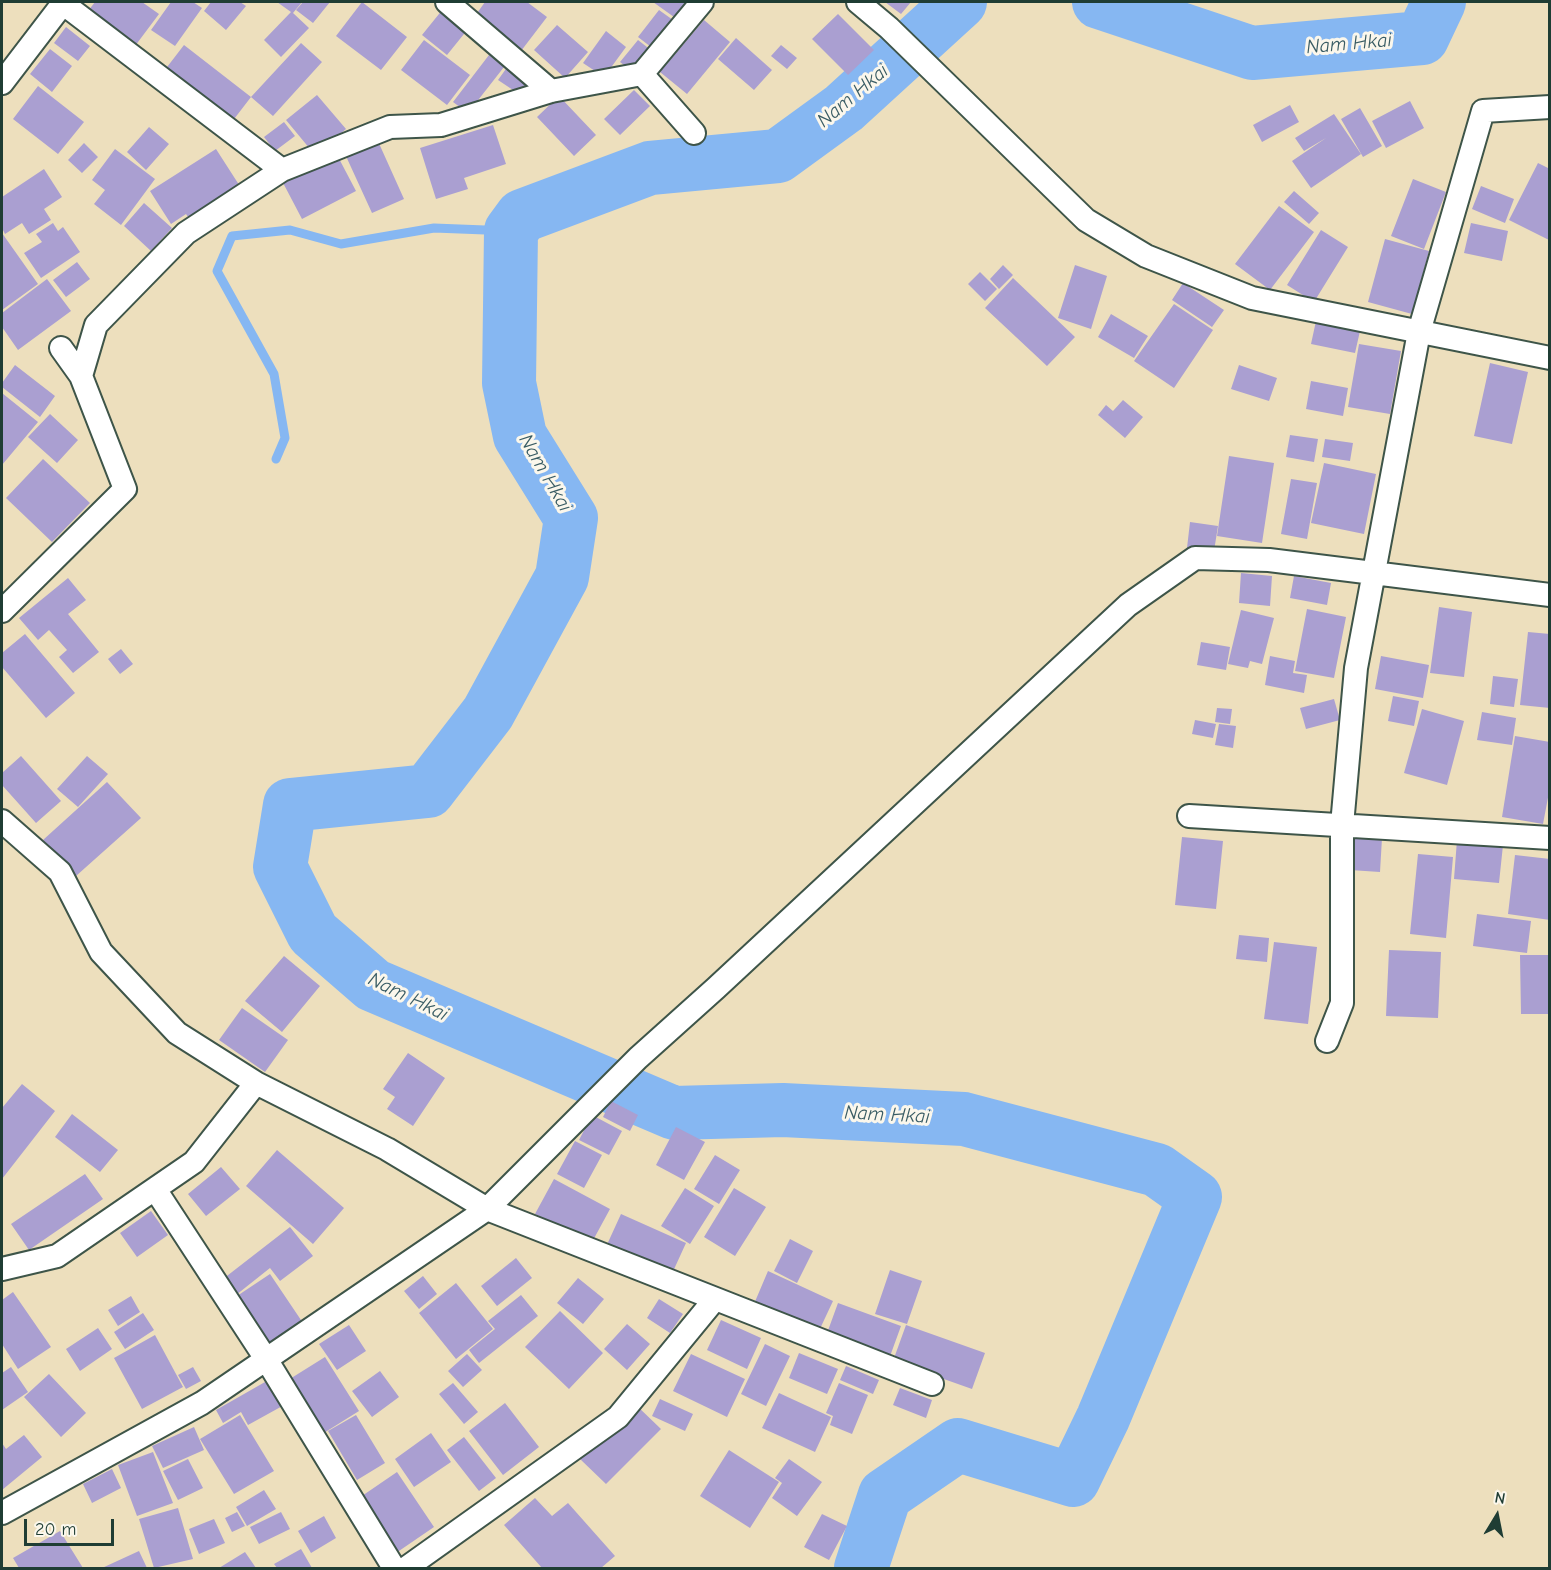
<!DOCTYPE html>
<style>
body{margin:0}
#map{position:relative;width:1551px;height:1570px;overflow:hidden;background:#eddfbd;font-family:"Comic Neue",sans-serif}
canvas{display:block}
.frame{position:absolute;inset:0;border:3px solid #1f3d34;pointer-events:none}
.north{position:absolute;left:1467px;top:1486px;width:60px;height:60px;-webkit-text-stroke:4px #fbf7ec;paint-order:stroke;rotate:10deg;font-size:16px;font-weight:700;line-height:24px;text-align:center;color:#1f3d34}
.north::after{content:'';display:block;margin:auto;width:21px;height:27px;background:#1f3d34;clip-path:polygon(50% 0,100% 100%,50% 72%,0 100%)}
.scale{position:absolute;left:24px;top:1519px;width:90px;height:27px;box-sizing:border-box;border:3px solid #1f3d34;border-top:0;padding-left:8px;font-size:18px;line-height:21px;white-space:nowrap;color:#1f3d34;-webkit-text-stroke:4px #fbf7ec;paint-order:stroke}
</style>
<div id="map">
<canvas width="1551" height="1570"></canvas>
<div class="frame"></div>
<div class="north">N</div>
<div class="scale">20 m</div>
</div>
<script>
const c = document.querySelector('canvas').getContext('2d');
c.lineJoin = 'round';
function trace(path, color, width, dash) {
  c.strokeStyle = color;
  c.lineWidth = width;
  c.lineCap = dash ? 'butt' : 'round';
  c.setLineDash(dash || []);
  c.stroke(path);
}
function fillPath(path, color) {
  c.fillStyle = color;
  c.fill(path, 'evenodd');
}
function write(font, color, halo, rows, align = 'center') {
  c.font = font + ' "Comic Neue",sans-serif';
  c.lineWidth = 6;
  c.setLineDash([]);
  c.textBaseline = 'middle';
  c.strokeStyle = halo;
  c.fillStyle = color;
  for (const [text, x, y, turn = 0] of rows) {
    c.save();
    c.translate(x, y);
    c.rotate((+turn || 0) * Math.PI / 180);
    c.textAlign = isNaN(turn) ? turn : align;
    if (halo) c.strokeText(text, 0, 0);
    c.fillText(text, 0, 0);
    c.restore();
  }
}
const stream = new Path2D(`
 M276,459L285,438L274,374L217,271L232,236L290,230L341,244L434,228L511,231`);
const river = new Path2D(`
 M1099,2L1252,53L1422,38L1439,2
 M861,1568L885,1495L958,1445L1073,1480L1103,1418L1195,1197L1157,1170L964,1119L783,1110L674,1113L373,985L313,933L280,867L290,805L428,791L488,713L562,577L571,518L520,436L509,383L511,231L522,216L650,168L778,156L844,108L960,2`);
const building = new Path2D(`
 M95,2H142L159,14L132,50L85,15Z
 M171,2H193L202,8L175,46L151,30Z
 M211,2H240L246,6L226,30L204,11Z
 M277,2H302L293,13L309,28L281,57L264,40L291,12Z
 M303,2H330L313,23L296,10Z
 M362,2L407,37L381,70L336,36Z
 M485,2H527L547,17L521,51L475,16Z
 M653,2H686L674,17Z
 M885,2H911L901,14Z
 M443,9L468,29L447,55L422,35Z
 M659,10L673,20L651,47L638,37Z
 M838,14L874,50L848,75L812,39Z
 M704,20L730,42L687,94L660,72Z
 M557,25L588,52L565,78L534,50Z
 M66,27L90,46L78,61L54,43Z
 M606,31L626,47L604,77L583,63Z
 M736,38L772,70L754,90L718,59Z
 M424,40L470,75L447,105L401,70Z
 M638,40L652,51L634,73L620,62Z
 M301,43L322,62L273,116L251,97Z
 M184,45L251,97L231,123L164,71Z
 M781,45L797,58L787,69L771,56Z
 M50,49L72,66L52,92L30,74Z
 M489,55L504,67L468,113L453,102Z
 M508,66L529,81L519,94L498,80Z
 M38,86L84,122L58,154L13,119Z
 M634,90L650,106L620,135L604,119Z
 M317,95L346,129L315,155L286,120Z
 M559,96L596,135L574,156L537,117Z
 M1410,101L1424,128L1386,148L1372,121Z
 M1290,105L1299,122L1262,142L1253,125Z
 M1360,108L1382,146L1363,157L1341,119Z
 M1334,114L1361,154L1311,188L1292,161L1326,138L1304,151L1295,138Z
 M284,122L295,136L275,151L264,137Z
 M493,125L506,164L464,178L468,189L436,199L420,148Z
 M149,127L169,144L146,170L127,152Z
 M377,139L404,199L372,213L345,154Z
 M84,143L98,157L82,173L68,160Z
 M115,149L155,179L121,225L94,204L105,190L92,180Z
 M216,149L243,191L193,224L186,214L171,224L150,191Z
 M335,151L356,191L302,219L281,179Z
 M1538,163L1550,169L1549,240L1509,220Z
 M44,169L62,197L44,209L51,220L29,234L22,223L5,234L2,228V197Z
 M1413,179L1446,192L1424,249L1391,236Z
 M1481,186L1514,199L1505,223L1472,209Z
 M1294,191L1319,213L1309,224L1284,202Z
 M144,203L172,228L151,251L124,226Z
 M1279,206L1314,232L1270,290L1235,264Z
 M53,223L58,231L63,227L80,252L41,278L24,253L42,242L36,234Z
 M1471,223L1508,231L1502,261L1464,253Z
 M1321,230L1348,247L1314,302L1287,285Z
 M2,233L38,284L2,310Z
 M1385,239L1429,251L1412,314L1368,302Z
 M77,262L90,279L66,297L53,280Z
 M1003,265L1013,275L999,289L990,279Z
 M1075,265L1107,276L1091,329L1058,318Z
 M980,272L997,289L985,301L968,284Z
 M1013,278L1075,337L1047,366L985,308Z
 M47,279L71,311L18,350L2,327V313Z
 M1183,283L1224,310L1212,327L1172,300Z
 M1174,304L1213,330L1174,388L1134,361Z
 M1111,314L1148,336L1134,358L1098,337Z
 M1316,321L1360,331L1355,353L1311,344Z
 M1359,344L1401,351L1390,414L1348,407Z
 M1490,363L1528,372L1512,444L1474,436Z
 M15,365L55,396L40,417L2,387V383Z
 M1239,365L1277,378L1269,401L1231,389Z
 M1311,381L1348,388L1343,416L1306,409Z
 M2,393L38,422L2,465Z
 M1123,400L1143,417L1125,438L1098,415L1106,405L1113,411Z
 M50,414L78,440L57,463L28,437Z
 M1290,435L1318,439L1314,462L1286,457Z
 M1325,439L1353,443L1350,461L1322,457Z
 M1229,456L1274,463L1262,543L1217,536Z
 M43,459L90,503L52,542L6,498Z
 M1324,463L1376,474L1364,534L1311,523Z
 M1291,479L1317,483L1307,539L1281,534Z
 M1190,522L1218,526L1214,551L1187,548Z
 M1241,573L1272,576L1270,606L1239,603Z
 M1294,576L1331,583L1327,605L1290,598Z
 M68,578L86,600L68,614L99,652L73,673L59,657L67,650L49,630L38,640L19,618Z
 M1439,607L1472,612L1464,677L1430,673Z
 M1307,609L1346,617L1334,678L1295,671Z
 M1241,610L1274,618L1262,664L1250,661L1248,668L1228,664Z
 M1528,632L1550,634V708L1520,705Z
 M25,634L75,693L46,718L2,667V653Z
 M1201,642L1230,647L1226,670L1197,665Z
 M121,649L133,664L120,674L108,659Z
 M1270,656L1295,661L1293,673L1307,675L1304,693L1265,685Z
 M1381,656L1429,665L1423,698L1375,689Z
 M1493,676L1518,679L1514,707L1490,704Z
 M1393,696L1419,701L1414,726L1388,721Z
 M1334,699L1340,720L1306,729L1300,708Z
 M1217,708L1232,709L1230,724L1215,722Z
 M1422,709L1464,721L1447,785L1404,773Z
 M1482,712L1516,718L1512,745L1477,740Z
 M1195,720L1216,724L1213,738L1192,734Z
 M1219,724L1236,726L1233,748L1215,745Z
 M1515,736L1550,742V787L1543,824L1502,817Z
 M21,756L61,801L36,823L2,785V773Z
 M87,756L108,774L78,807L57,789Z
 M107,782L141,818L76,876L43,840Z
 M1182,837L1223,841L1216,909L1175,905Z
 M1352,837L1382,838L1380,872L1350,870Z
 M1457,840L1503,845L1499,883L1454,879Z
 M1418,854L1453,857L1446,938L1410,934Z
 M1515,855L1550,859V920L1508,914Z
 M1477,914L1531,921L1527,953L1473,946Z
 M1239,935L1269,938L1267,962L1236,959Z
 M1274,942L1317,947L1308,1024L1264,1019Z
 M1389,950L1441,952L1438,1018L1386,1016Z
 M1520,955H1550V1014H1521Z
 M284,956L320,986L282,1032L245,1001Z
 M242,1008L288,1040L265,1072L219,1040Z
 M408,1053L445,1078L413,1126L387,1109L395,1097L383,1089Z
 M22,1084L55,1111L2,1179V1108Z
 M611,1101L638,1115L630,1131L603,1117Z
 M72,1114L118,1150L100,1172L55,1137Z
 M592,1115L622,1131L609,1155L579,1140Z
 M676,1127L705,1142L684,1180L656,1165Z
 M575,1141L602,1155L584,1188L557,1174Z
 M277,1150L344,1208L313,1244L246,1186Z
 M715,1155L740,1170L719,1204L694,1189Z
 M221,1167L240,1189L206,1216L188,1194Z
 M85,1174L103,1199L29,1250L11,1224Z
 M554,1179L610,1209L591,1244L535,1214Z
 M685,1188L714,1206L690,1244L661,1226Z
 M734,1188L766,1207L735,1256L704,1237Z
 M151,1211L168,1235L137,1257L120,1233Z
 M621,1214L686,1243L670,1278L605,1249Z
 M290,1227L313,1256L280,1281L270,1268L236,1295L223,1279Z
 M790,1239L813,1251L797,1283L774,1271Z
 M516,1258L532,1278L497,1306L481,1286Z
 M890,1270L922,1281L907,1324L875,1314Z
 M768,1271L833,1301L818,1333L754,1304Z
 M270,1274L303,1323L263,1349L231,1300Z
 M423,1276L437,1294L419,1309L404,1291Z
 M578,1278L604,1299L583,1324L557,1303Z
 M456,1283L493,1329L456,1359L419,1313Z
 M13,1292L51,1347L18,1369L2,1344V1300Z
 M521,1295L538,1316L479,1363L469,1350L495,1329L488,1321Z
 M131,1296L140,1312L118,1326L108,1310Z
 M659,1299L683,1314L670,1333L647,1318Z
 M838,1303L901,1326L889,1359L826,1336Z
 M560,1311L603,1353L569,1389L525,1347Z
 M143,1313L154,1330L125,1349L114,1332Z
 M721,1320L761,1338L747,1369L707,1350Z
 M627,1324L650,1344L627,1370L604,1349Z
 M349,1325L366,1351L337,1370L319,1344Z
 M906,1325L985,1353L972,1389L893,1361Z
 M98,1328L112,1349L80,1371L66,1349Z
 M155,1335L183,1387L142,1409L114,1358Z
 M765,1344L790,1356L766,1406L741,1394Z
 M799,1353L838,1369L827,1394L789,1378Z
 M467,1354L482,1370L463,1387L448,1371Z
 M691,1354L745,1379L727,1417L673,1391Z
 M325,1357L359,1411L319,1436L285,1382Z
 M846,1366L879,1380L873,1394L840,1380Z
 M11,1367L28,1392L2,1410V1373Z
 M193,1367L201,1381L186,1389L178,1375Z
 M380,1371L399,1397L372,1417L352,1391Z
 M49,1374L86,1413L61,1437L24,1397Z
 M272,1378L286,1404L248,1425L241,1412L223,1423L216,1410Z
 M453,1383L478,1412L464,1424L439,1394Z
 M839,1383L868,1395L852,1434L830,1425L833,1416L826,1413Z
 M900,1388L932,1400L926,1418L893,1405Z
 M779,1393L831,1417L815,1452L762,1428Z
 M660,1399L693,1414L685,1431L652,1416Z
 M505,1403L539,1447L503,1475L469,1431Z
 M635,1404L661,1429L606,1484L580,1459Z
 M240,1415L274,1471L234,1494L200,1439Z
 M356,1415L385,1463L357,1480L328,1431Z
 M194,1427L204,1450L163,1468L152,1446Z
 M431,1433L451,1462L414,1487L395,1459Z
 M24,1435L42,1457L2,1490V1443L6,1449Z
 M464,1437L496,1478L479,1491L447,1450Z
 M729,1450L779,1482L750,1528L700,1496Z
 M153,1452L173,1503L137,1516L118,1465Z
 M188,1459L203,1488L178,1500L163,1471Z
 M789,1459L822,1482L797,1516L772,1498L782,1483L775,1478Z
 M112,1469L121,1488L92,1503L83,1484Z
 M397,1472L434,1527L396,1553L359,1498Z
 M264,1490L276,1509L247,1526L236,1507Z
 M535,1498L552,1516L568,1503L615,1556L601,1568H542L504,1525Z
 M178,1508L193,1559L154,1568L139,1519Z
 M237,1512L245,1526L232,1532L225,1518Z
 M281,1512L290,1529L259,1544L250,1527Z
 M822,1514L847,1526L829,1560L804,1547Z
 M324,1516L336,1538L311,1553L298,1531Z
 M214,1519L225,1543L199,1554L189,1529Z
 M60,1531L83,1568H19L13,1558Z
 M301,1549L312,1568H277L274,1564Z
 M139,1551L147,1568H102Z
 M245,1552L256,1568H219Z`);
const minor = new Path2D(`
 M61,2L282,170
 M447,2L551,91
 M858,2L889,28L1086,220L1146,256L1252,298L1550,358
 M642,74L694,133
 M2,83L64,2
 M81,376L96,325L186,233L282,170L390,127L441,125L551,91L642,74L702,2
 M2,611L125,489L81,376L61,348
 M1189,816L1550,838
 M2,821L60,872L101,952L177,1033L256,1083L387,1149L487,1209L932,1384
 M1327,1041L1342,1003V825L1356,668L1419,332L1483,111L1550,107
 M155,1189L266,1359L394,1568
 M2,1269L57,1256L194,1162L256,1083
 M2,1513L202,1403L487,1209L638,1058L716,988L1128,605L1195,558L1269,560L1550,595
 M406,1568L618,1417L715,1299`);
const waterNames = [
 ["Nam Hkai",1349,44,-5],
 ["Nam Hkai",853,96,-40],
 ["Nam Hkai",545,473,60],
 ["Nam Hkai",408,997,26],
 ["Nam Hkai",887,1115,3]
];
trace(stream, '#86b7f2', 9);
trace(river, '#86b7f2', 54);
fillPath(building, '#aa9fd1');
trace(minor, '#3e5549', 26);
trace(minor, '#fff', 22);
write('italic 20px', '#395c64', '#fbf7ec', waterNames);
</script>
